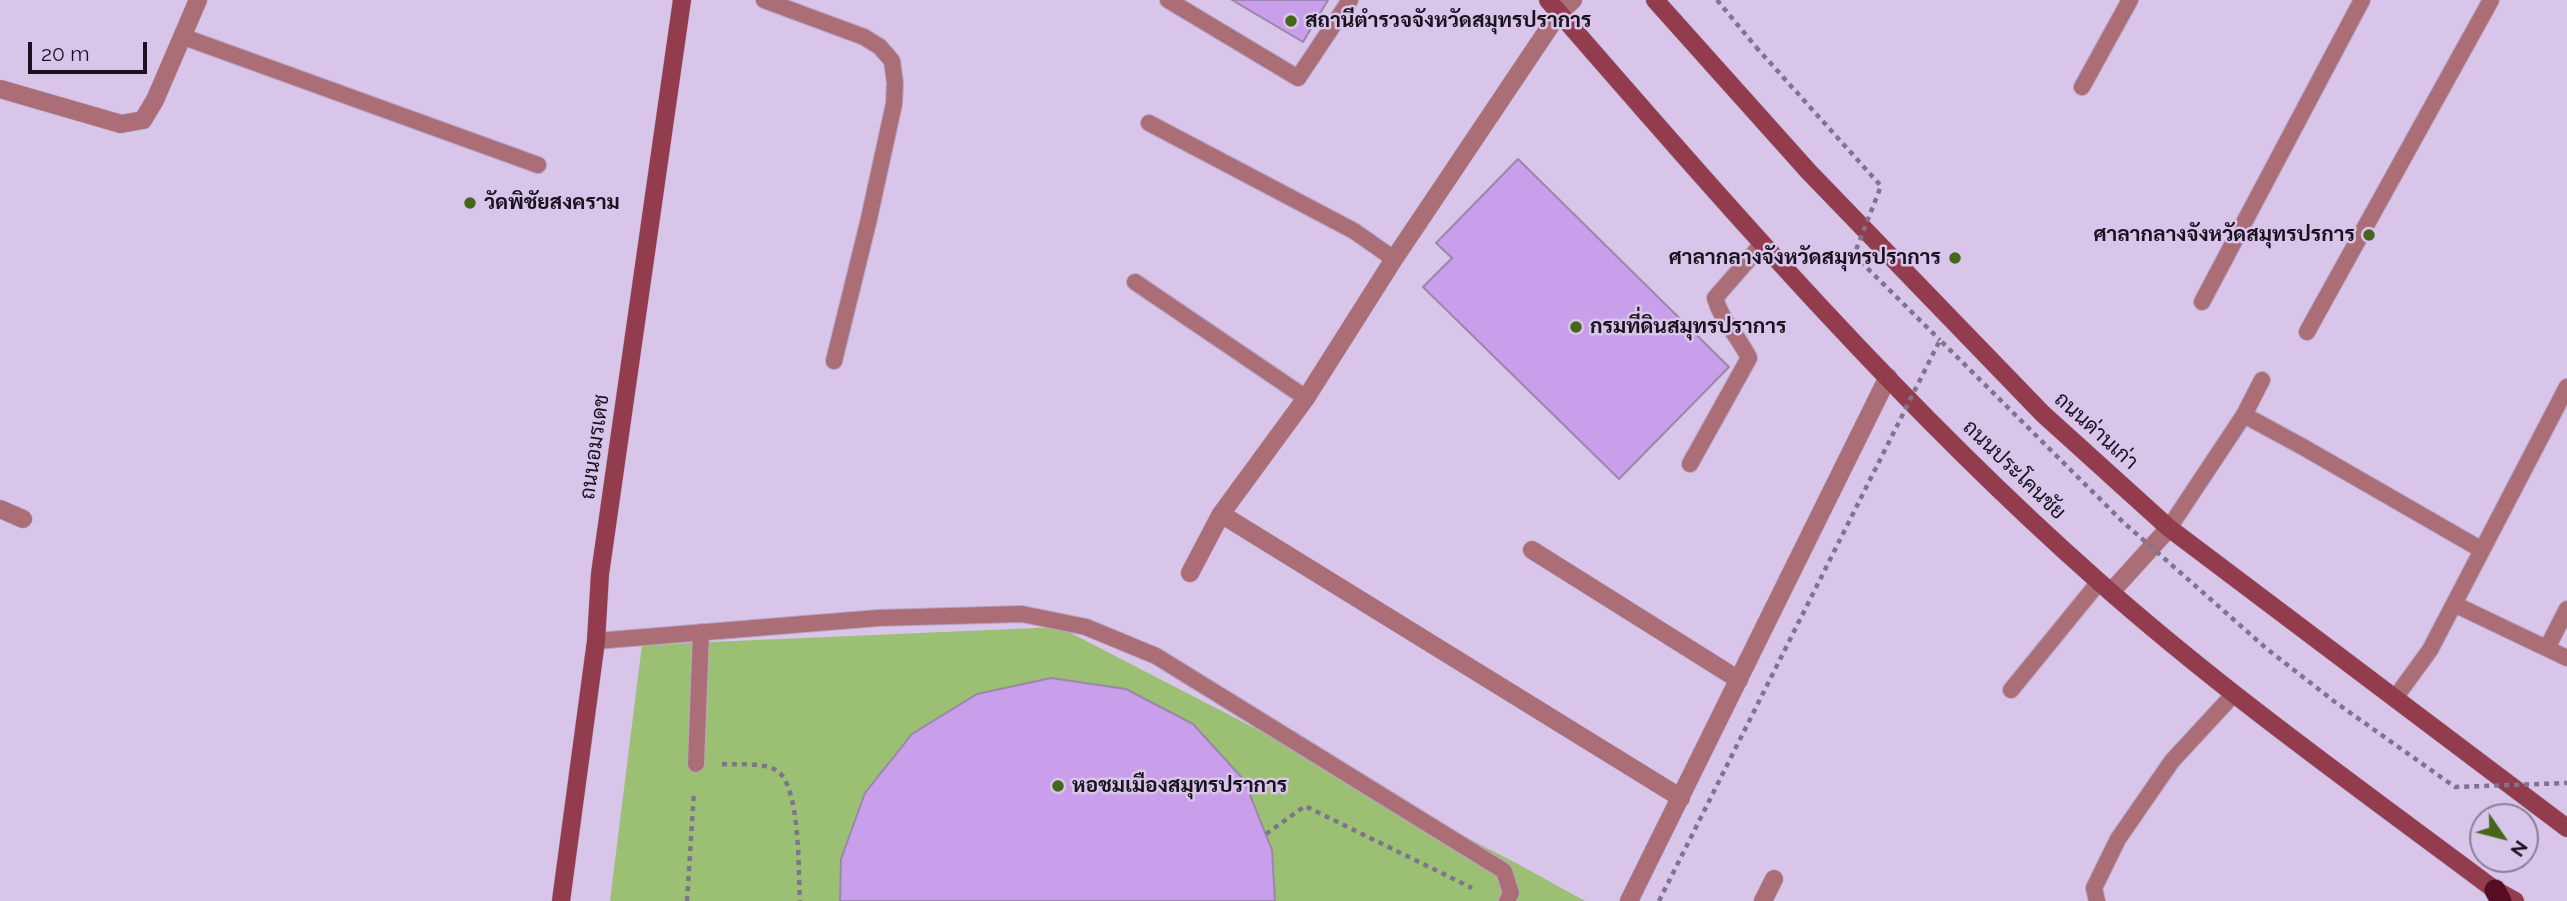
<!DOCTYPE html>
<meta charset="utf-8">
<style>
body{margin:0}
#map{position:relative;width:2567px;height:901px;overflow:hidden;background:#d8c5e9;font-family:Raleway,sans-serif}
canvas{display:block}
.north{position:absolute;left:2469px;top:803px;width:70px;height:70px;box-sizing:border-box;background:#d8c5e9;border:2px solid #8c7e98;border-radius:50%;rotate:125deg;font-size:19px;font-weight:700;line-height:28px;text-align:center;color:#1a131f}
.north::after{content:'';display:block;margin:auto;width:24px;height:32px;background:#46661b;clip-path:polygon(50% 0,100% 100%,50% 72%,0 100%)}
.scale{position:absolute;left:28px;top:42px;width:119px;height:32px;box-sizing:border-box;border:4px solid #1a131f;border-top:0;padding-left:9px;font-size:21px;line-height:24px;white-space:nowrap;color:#1a131f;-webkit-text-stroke:5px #d8c5e9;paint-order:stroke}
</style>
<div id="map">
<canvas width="2567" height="901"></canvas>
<div class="north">N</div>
<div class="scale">20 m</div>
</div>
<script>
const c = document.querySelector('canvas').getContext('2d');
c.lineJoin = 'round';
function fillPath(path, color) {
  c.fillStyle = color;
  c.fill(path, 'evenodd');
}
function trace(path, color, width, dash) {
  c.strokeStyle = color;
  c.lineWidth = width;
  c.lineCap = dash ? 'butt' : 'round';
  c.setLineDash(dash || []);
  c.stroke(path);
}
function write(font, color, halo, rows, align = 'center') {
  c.font = font + ' Raleway,Sarabun,sans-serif';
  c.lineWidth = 5;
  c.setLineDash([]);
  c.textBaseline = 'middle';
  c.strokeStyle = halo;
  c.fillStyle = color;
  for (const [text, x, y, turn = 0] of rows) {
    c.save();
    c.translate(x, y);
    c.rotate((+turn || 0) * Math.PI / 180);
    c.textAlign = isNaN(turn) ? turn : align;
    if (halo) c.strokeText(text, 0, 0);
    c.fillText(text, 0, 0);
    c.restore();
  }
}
const green = new Path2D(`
 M1059,627L1516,863L1585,901H610L642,645Z`);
const building = new Path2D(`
 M1232,0H1328L1303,42Z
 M1518,159L1729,367L1619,479L1423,287L1452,258L1436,243Z
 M1051,678L1126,689L1193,724L1244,780L1272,850L1275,901H840L841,859L865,793L912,734L977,694Z`);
const path = new Path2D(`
 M1717,0L1756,47
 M722,764C737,765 762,762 776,770C801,784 798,873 800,901
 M1266,834L1305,806L1472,888
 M687,901L694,792`);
const lane = new Path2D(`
 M764,0L864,37L880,47L892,61L895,83L894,104L868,223L834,361
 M1168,0L1298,78L1350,0
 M184,37L538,165
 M2082,87L2130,0
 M1149,123L1354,231L1394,259
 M1135,282L1306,398
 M2202,302L2362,0
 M2307,332L2491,0
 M2244,415L2262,380
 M1690,464L1749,358C1738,335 1722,322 1715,298L1762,244
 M2169,528L2244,415L2303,447L2482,550
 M2454,604L2567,658
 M596,641L878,618L1022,614L1086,627L1156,656L1504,871L1511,893L1507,901
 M2547,648L2567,609
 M2011,690L2099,582
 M2395,698L2430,650L2567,387
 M696,764L701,632
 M2097,901L2094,888L2118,839L2172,761L2233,695`);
const street = new Path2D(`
 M0,89L121,124L143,120L155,100L198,0
 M0,509L23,519
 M1221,514L1681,798
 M1532,550L1739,680
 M1190,573L1221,514L1306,398L1394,259L1559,13L1573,0
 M2111,592L2169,528
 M1629,901L1888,377
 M1763,901L1774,879`);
const secondary = new Path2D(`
 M1548,0C1722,200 1898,404 2097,580C2223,692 2360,789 2495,890L2515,901
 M1655,0L1809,172L2043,414L2169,528L2567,828
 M561,901L596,641L600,574L682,0`);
const highway = new Path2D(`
 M2495,890L2501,901`);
const pathBridge = new Path2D(`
 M1756,47L1881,186L1854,255L1940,340
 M1659,901L1940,340L2123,522L2267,649L2335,702L2455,787L2567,783`);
const markers = [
 [1291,21,7,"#46661b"],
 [470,203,7,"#46661b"],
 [2369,235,7,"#46661b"],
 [1955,258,7,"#46661b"],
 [1576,327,7,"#46661b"],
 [1058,786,7,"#46661b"]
];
const poiNames = [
 ["สถานีตำรวจจังหวัดสมุทรปราการ",1305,21],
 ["วัดพิชัยสงคราม",484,203],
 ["ศาลากลางจังหวัดสมุทรปรการ",2355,235,"right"],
 ["ศาลากลางจังหวัดสมุทรปราการ",1941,258,"right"],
 ["กรมที่ดินสมุทรปราการ",1590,327],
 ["หอชมเมืองสมุทรปราการ",1072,786]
];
const streetNames = [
 ["ถนนด่านเก่า",2096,431,42],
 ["ถนนอมรเดช",595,447,-82],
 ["ถนนประโคนชัย",2014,470,44]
];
fillPath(green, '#9bc073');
fillPath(building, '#c99eea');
trace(building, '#9a87a9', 2);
trace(lane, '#b6a5c5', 18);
trace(street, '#b6a5c5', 19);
trace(secondary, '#b6a5c5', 19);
trace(highway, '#b6a5c5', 23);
trace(path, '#80738c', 4.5, [5, 5]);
trace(lane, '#ab6e77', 16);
trace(street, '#ab6e77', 18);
trace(secondary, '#933c4e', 18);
trace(highway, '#570e23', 21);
trace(pathBridge, '#80738c', 4.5, [5, 5]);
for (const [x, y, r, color] of markers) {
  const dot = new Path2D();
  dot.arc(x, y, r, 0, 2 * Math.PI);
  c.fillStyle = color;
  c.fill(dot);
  trace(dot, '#d8c5e9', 2.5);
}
write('bold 21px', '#1a131f', '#d8c5e9', poiNames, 'left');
write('21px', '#1a131f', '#d8c5e9', streetNames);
</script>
